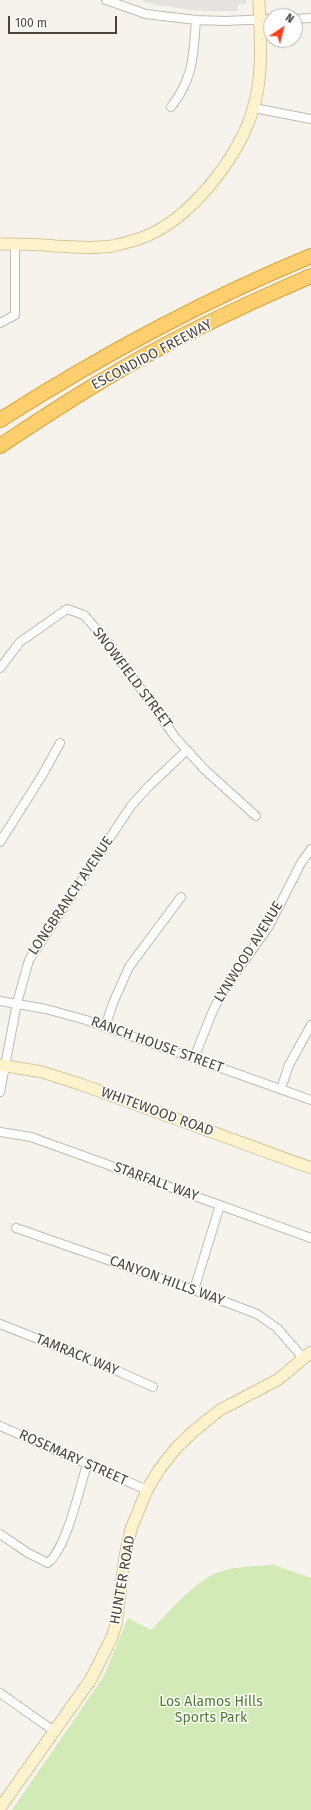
<!DOCTYPE html>
<style>
body{margin:0}
#map{position:relative;width:311px;height:1810px;overflow:hidden;background:#f6f3ec;font-family:"Fira Sans",sans-serif}
canvas{display:block}
.north{position:absolute;left:263px;top:8px;width:40px;height:40px;box-sizing:border-box;background:#fff;border:1px solid #b7b4b0;border-radius:50%;rotate:35deg;font-size:11px;font-weight:700;line-height:16px;text-align:center;color:#4b4439}
.north::after{content:'';display:block;margin:auto;width:14px;height:18px;background:#fc3f1d;clip-path:polygon(50% 0,100% 100%,50% 72%,0 100%)}
.scale{position:absolute;left:8px;top:16px;width:109px;height:18px;box-sizing:border-box;border:2px solid #4b4439;border-top:0;padding-left:5px;font-size:12px;line-height:14px;white-space:nowrap;color:#4b4439;-webkit-text-stroke:3px #fff;paint-order:stroke}
</style>
<div id="map">
<canvas width="311" height="1810"></canvas>
<div class="north">N</div>
<div class="scale">100 m</div>
</div>
<script>
const c = document.querySelector('canvas').getContext('2d');
c.lineJoin = 'round';
function fillPath(path, color) {
  c.fillStyle = color;
  c.fill(path, 'evenodd');
}
function trace(path, color, width, dash) {
  c.strokeStyle = color;
  c.lineWidth = width;
  c.lineCap = dash ? 'butt' : 'round';
  c.setLineDash(dash || []);
  c.stroke(path);
}
function write(font, color, halo, rows, align = 'center') {
  c.font = font + ' "Fira Sans",sans-serif';
  c.lineWidth = 3;
  c.setLineDash([]);
  c.textBaseline = 'middle';
  c.strokeStyle = halo;
  c.fillStyle = color;
  for (const [text, x, y, turn = 0] of rows) {
    c.save();
    c.translate(x, y);
    c.rotate((+turn || 0) * Math.PI / 180);
    c.textAlign = isNaN(turn) ? turn : align;
    if (halo) c.strokeText(text, 0, 0);
    c.fillText(text, 0, 0);
    c.restore();
  }
}
const green = new Path2D(`
 M274,1565L311,1578V1810H12L104,1676L128,1618L151,1630C171,1610 190,1586 216,1573C233,1566 256,1566 274,1565Z`);
const parking = new Path2D(`
 M143,0H246V4L238,5V11H198L156,5L143,2Z`);
const street = new Path2D(`
 M106,0L146,14L196,20L225,21L271,19
 M295,19L311,18
 M171,107C194,77 193,57 196,20
 M254,108L311,119
 M0,323L15,315V244
 M0,668L20,642L67,609L84,615L106,640L175,737L204,769L256,816
 M0,842L43,774L60,743
 M0,1001L46,1009L86,1020L311,1100
 M105,1027L113,1003L129,967L181,897
 M194,1058L212,1013L222,992L269,926L301,863L311,849
 M281,1089L289,1065L311,1025
 M0,1092L17,1003L29,960L131,806L148,787L187,750
 M0,1132L31,1137L311,1238
 M16,1228L194,1290L257,1314L277,1328L304,1359
 M194,1290L220,1205
 M0,1324L109,1367L153,1387
 M0,1426L147,1490
 M0,1534L28,1553L48,1563C67,1547 79,1490 87,1464
 M0,1693L54,1731`);
const secondary = new Path2D(`
 M0,244C18,244 37,244 55,246C74,247 92,249 112,246C126,243 142,239 155,232C197,210 240,154 253,109C264,74 260,36 259,0
 M0,1065L42,1072L80,1084L311,1168
 M0,1808L91,1679L112,1637L116,1624L125,1556L131,1529L147,1490L159,1470L176,1448L195,1430L220,1410L279,1379L311,1352`);
const highway = new Path2D(`
 M0,420C99,357 202,301 311,256
 M0,446C33,424 66,402 100,382C166,341 239,307 311,276`);
const streetNames = [
 ["ESCONDIDO FREEWAY",152,355,-28],
 ["SNOWFIELD STREET",132,678,53],
 ["LONGBRANCH AVENUE",71,896,-56],
 ["LYNWOOD AVENUE",249,952,-58],
 ["RANCH HOUSE STREET",157,1045,20],
 ["WHITEWOOD ROAD",157,1112,20],
 ["STARFALL WAY",156,1182,20],
 ["CANYON HILLS WAY",167,1281,20],
 ["TAMRACK WAY",77,1355,22],
 ["ROSEMARY STREET",73,1458,24],
 ["HUNTER ROAD",123,1580,-80]
];
const parkNames = [
 ["Los Alamos Hills",211,1702],
 ["Sports Park",211,1718]
];
fillPath(green, '#d2eab5');
fillPath(parking, '#e5e3e0');
trace(street, '#c2bbae', 10);
trace(secondary, '#d6c79b', 13);
trace(highway, '#e0a43c', 16);
trace(street, '#fff', 8);
trace(secondary, '#fff3cd', 11);
trace(highway, '#ffcf6e', 14);
write('14px', '#4b4439', '#fff', streetNames);
write('14px', '#4a7f2a', '#fff', parkNames);
</script>
